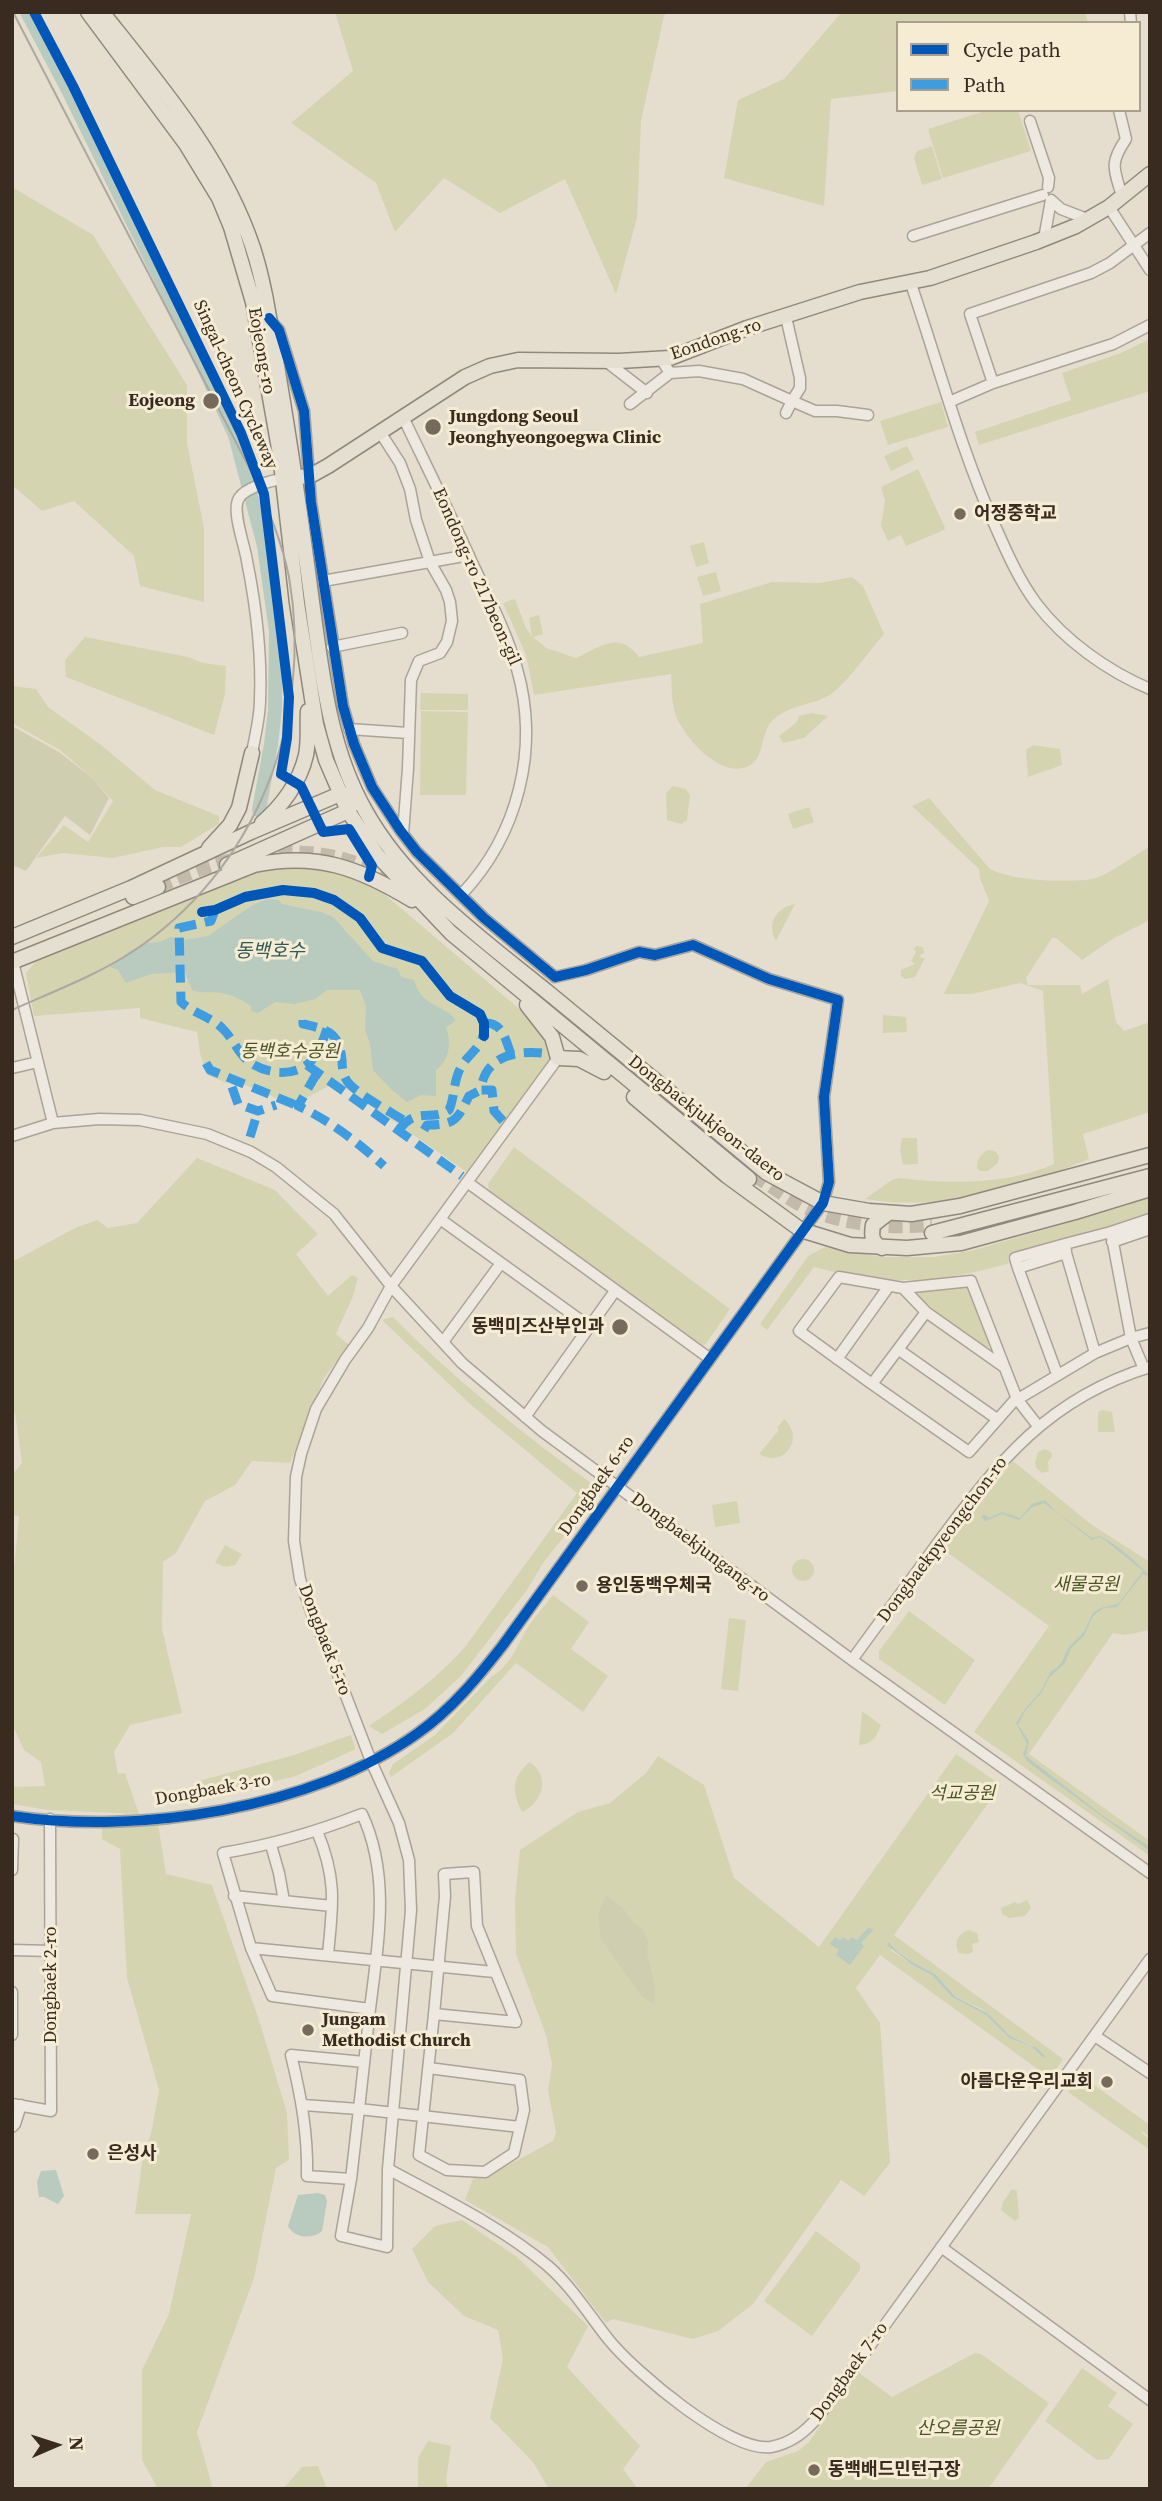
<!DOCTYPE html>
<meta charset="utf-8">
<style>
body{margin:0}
#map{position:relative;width:1162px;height:2501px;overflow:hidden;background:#e5dece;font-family:"Source Serif 4",serif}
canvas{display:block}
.frame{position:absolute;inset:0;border:14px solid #392b1f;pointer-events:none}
.legend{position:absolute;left:896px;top:21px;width:245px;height:91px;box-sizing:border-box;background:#f6ecd4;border:2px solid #aa9f8c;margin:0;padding:9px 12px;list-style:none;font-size:21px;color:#392b1f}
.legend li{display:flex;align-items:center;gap:14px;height:35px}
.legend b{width:35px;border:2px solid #aa9f8c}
.north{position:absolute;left:21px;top:2410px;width:70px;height:70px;-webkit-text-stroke:5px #f6ecd4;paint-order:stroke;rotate:87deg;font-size:19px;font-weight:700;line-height:28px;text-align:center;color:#392b1f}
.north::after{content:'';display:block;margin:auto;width:24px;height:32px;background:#392b1f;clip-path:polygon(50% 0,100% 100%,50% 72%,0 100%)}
</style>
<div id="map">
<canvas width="1162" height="2501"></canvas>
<div class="frame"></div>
<ul class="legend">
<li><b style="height:9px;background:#0057b8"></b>Cycle path</li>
<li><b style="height:9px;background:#3e9ce0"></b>Path</li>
</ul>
<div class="north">N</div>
</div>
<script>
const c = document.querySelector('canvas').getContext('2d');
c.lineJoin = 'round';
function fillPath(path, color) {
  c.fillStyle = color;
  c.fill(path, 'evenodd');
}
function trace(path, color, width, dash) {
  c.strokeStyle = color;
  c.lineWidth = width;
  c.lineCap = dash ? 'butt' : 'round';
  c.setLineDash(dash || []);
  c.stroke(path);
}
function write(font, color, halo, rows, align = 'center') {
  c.font = font + ' "Source Serif 4","Noto Sans KR",serif';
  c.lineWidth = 6;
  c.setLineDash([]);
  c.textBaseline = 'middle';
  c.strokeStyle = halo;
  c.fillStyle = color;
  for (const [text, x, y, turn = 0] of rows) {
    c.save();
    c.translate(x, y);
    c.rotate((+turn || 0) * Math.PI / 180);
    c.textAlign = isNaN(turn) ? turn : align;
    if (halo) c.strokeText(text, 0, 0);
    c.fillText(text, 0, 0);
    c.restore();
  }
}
const green = new Path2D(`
 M335,12H667L664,16L641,121L637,218L616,294L565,179L500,213L444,178L395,232L376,183L291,123L353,71Z
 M842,12H1085L1088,23H898V91L831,99L824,206L724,178L738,100L784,79Z
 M988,110H1018L1031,151L943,178L928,129Z
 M932,146L942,179L922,185L914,158L917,151Z
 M12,187L93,235L187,385V443L204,528V602L140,586L134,556L74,501L42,511L12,485Z
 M1150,339V391L979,445L975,432L1071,400L1062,373L1121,353Z
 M941,402L948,427L888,445L880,421Z
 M907,446L914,460L891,471L884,456Z
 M918,469L945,528L944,530L906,546L901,535L888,541L881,526L885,501L881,487Z
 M704,542L709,563L696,567L690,546Z
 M716,572L721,591L703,596L697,577Z
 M852,577L863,586L884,634C868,652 850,680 831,694C816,705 790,704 773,720C761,731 765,752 753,763C726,785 685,739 676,716C671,703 672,687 671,674L534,695L526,655L503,603L515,599L526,628L532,636L529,618L539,615L543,634L533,637L546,648L576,658C600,647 619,630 639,657L703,643L700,604L772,582L820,583Z
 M85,637L188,657L203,663L226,666L225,694L214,735L66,677L65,660Z
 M12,686L36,689L48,707L101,745L155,790L219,816V824L181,847H163L113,858L63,853L36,858L64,825L88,842L113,801L89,775L60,750L12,723Z
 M421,693L468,694V710H420Z
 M421,711L468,712L466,795H420Z
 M811,713L828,716L804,738L783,743L779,736L797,722L799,716Z
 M1033,745L1060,749L1062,765L1028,777L1026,750Z
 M673,786L686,789L690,795L687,820L681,824L667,820L666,793Z
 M929,798L989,868C1008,881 1069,883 1092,879C1105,877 1137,854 1150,846V920L1114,938L1082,960L1056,938H1052L1026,978L1028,985H1080L1082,994L1108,979L1116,1022L1124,1031L1150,1022V1112L1083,1134L1089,1159C1020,1188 941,1212 865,1199L892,1180L899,1178C949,1184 1008,1185 1054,1164L1043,991L1020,983L972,994H944L989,901L980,878L979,869L912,806Z
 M809,807L814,822L793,829L788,814Z
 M290,865L330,870L347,875L382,892L544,1030L552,1051L550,1060L467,1172L337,1082L292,1105L234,1080L227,1083L207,1075L200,1053L197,1032L140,1018V1008L34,1016L26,973L36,961L129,924L247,871Z
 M795,904L776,941C766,923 776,908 795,904Z
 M916,946L923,947L924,953L920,955L921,958H925L915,977L905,979L901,976V970L915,964L911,961L916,952L914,950Z
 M883,1015L906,1017L907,1032L883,1033Z
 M902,1138H917L918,1164L903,1165L900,1150Z
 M514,1147L730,1309L705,1345H697L489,1191L488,1184Z
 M988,1150L995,1151L999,1156L998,1163L988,1171H980L977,1168C976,1160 981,1154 988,1150Z
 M197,1158L275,1190L318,1234L296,1254L328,1296L352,1275L358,1278L353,1296L336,1334L349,1345L324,1378L290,1463L252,1461L235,1485L205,1501L176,1553L163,1562L162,1629L182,1713L130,1725L114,1752L118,1774L125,1773L139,1814L48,1810L12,1804V1787L45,1786L41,1762L24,1750L12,1724V1592L19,1516L12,1515V1475L22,1463L15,1413L12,1412V1262L75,1228L97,1220L108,1228L137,1223Z
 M1150,1196V1212L1101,1229L1015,1252L1008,1257L1009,1263C940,1284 884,1286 814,1267L767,1330L760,1324L808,1256L825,1247L882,1257H934L974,1250L1126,1206Z
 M967,1285L991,1344L986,1349L917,1297L918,1292Z
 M393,1317C454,1379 523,1434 595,1486L594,1499L543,1563L527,1590L461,1676L425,1709L382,1734L369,1726C406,1701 435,1680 465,1647L577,1493L470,1404L382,1320Z
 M1102,1410L1112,1412L1115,1432H1098V1412Z
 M784,1419C805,1437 786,1469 759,1454L779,1430L777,1428Z
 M1045,1449L1051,1452L1052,1456L1048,1462L1049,1471L1042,1473L1036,1468L1035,1462L1038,1452Z
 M1013,1461L1092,1525L1150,1562V1630L1125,1635L1113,1633L1029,1754L1150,1841V1856L974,1732L1049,1626L944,1550Z
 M737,1501L740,1523L715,1527L712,1505Z
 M225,1545L242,1554L235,1565L226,1567L215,1563Z
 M792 1570a11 11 0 1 1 22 0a11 11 0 1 1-22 0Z
 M553,1595L589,1622L571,1649L608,1676L583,1712L516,1663L453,1733L391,1777L389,1773L393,1764L435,1735L491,1677C510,1666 517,1646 528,1627C535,1616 545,1606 553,1595Z
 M909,1611L975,1660L945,1705L879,1659V1651Z
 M729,1618L746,1620L738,1691L721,1689Z
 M862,1711L881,1725C876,1737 873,1744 859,1745Z
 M351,1735L355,1747L354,1750L296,1776L235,1791L201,1796L199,1781L294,1755Z
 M956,1754L1001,1785L894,1935L1063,2059L1050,2078L880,1955L856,1988L880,2023L890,2163L864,2196L841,2180L753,2304L718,2331L693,2339L613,2319L606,2323L548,2247L465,2200L474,2176L486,2177L553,2141L556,2132L548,2091L552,2064L546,2035L516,1954L515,1899L520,1850L578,1812L610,1803L646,1773L658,1756L704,1785L734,1878L819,1947ZM889,1942L898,1952L909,1960L935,1974L956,1997L982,2009L1010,2036L1032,2045L1045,2057L1031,2046L1009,2038L986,2015L952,1997L933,1976L911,1964L892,1951Z
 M530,1762C551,1777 543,1802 522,1812C512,1791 511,1777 530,1762Z
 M158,1824L166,1874L212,1885L260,2023L287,2113L289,2160L276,2168L254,2278L197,2432L213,2489H158L142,2460V2370L169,2314L191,2214H135L142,2163L152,2129L159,2090L127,1978L120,1849L102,1839V1827Z
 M1027,1900L1031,1908L1025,1916L1009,1918L1002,1914L1001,1908L1015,1902L1018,1904Z
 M969,1930L977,1933L979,1942L972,1944L973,1952L968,1954L959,1953C953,1943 958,1933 969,1930Z
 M1080,2075L1150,2125V2137L1142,2131L1141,2132L1150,2140V2150L1068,2092Z
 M1012,2189L1017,2191L1019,2218L1015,2221L1001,2210L1003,2202Z
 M462,2220L517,2257L588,2326L567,2367L640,2446L623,2469L638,2489H549L533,2462L490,2418L503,2359L498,2330L464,2316L428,2282L412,2249L435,2226Z
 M816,2231L860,2264V2270L812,2336L764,2301Z
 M975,2353L981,2354L1049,2403L988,2489H745L766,2462L798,2451L809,2442L858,2372L892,2397Z
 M1082,2368L1117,2393L1108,2406L1133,2424L1109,2459L1097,2460L1045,2421Z
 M428,2441L451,2446L446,2480L448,2489H418V2458Z
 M318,2466L327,2489H283L302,2467Z`);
const cemetery = new Path2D(`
 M12,726L59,752L91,777L109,798L90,835L65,816L26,871L12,865Z
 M606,1895L623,1908L633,1922L642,1929L648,1941L647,1955L654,1982L655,2005L642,1997L601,1939L598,1916Z`);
const water = new Path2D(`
 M267,899L279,900L282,904L321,912L333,917L373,961L398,969L401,977L414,980C421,1007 442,1003 456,1020L446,1028C452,1042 449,1061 436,1070V1096L421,1095L407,1102L390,1088L373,1070L370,1044L365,1029L366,1006L360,990H327L315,999L295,1004L275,1002L258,1013L251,1011V1006C243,1000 232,995 222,993C211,991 203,994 192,990L185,972L151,974L126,983L118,970L110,967L130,951L147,943L160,942L171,937L184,940L208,936L251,906Z
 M1045,1500L1056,1512L1092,1538L1099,1536C1118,1544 1137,1563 1150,1576L1143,1574L1117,1607L1104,1608L1093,1616L1084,1636L1071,1648L1065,1663L1049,1678L1042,1692L1025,1711L1018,1725L1029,1741L1026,1756L1102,1815L1150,1847V1851L1049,1778L1027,1761L1023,1754L1027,1744L1016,1723L1025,1709L1041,1691L1051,1671C1065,1665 1062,1655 1071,1645C1076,1639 1082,1636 1086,1628C1089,1623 1090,1617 1093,1613C1101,1605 1111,1607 1119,1603L1143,1571L1106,1541L1099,1537L1092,1540L1044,1503L1031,1508L1019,1520L1002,1514L985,1521L981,1516L985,1515L989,1518L1002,1512L1020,1518L1032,1504Z
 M868,1928L874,1929L861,1943L864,1946L850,1965L836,1955L839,1950L830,1944L835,1937L840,1940L843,1937L849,1941L851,1937L857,1940Z
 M889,1942L898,1952L909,1960L935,1974L956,1997L987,2013L1010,2036L1037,2048L1045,2056L1044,2058L1031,2046L1009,2038L986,2015L952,1997L933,1976L911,1964L887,1945Z
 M56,2170L64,2196L58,2204L44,2197H39L37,2182L41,2171Z
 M318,2193L325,2195L327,2201L322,2231C312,2240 294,2238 288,2226L298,2195Z`);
const river = new Path2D(`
 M27,12L68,90L195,349L235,435L264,546L276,631L275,710L271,744L259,810`);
const majorTunnel = new Path2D(`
 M158,887C238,849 324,833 402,887
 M496,959L760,1179C775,1188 791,1201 807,1208C846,1226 890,1228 932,1225`);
const minor = new Path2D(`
 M1130,12L1131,23
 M1119,110L1126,139C1109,164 1114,169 1122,196
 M1030,121L1049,178L1048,187
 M1109,207L1150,270
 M913,236L1043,195
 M1044,239L1051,200L1061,209L1087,219
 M910,281C938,363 960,448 996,528C1007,553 1019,580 1036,603C1064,640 1107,671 1150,689
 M786,317L800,378V388L792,401L815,411H837L868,415
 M661,359L670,373L699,371L743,379L792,401L786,413
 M607,362L647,393
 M993,383L970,314L1091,273L1110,263L1150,233
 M949,402L993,383L1113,344L1150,325
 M630,404L670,373
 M403,417C425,463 448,509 469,556C486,593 506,630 517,669C540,749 518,835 461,895
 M380,432L400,463L410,489L416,520L430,562L446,590L450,602L452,621L447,642L440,653L419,661L411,680L408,768L403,834
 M323,581L469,555
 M332,647L402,633
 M349,729L408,733
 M252,753C255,736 260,717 260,700C262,653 256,606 247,561C245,546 231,510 239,498C245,488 272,480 283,479
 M13,962L53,1123
 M12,1068L38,1062
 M12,1136L53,1123L99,1119L140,1120L207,1134L251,1152L276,1167L334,1214L391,1286L462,1363L542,1431L852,1660L1150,1873
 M467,1182L709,1358
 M440,1219L590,1327
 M1112,1242L1150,1229
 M1066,1251L1065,1244L1111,1232
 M1018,1268L1015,1258L1065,1244
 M903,1288L926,1312L872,1384L799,1331L839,1277L903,1288L971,1281L1017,1399L1038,1426
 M926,1312L1004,1367
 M443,1342L501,1263
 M899,1350L997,1419
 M837,1359L889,1286
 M1144,1369L1131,1338L1111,1232L1150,1219
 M1057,1374L1018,1268L1066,1253L1095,1353
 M872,1384L969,1452L1013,1402L1095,1353L1131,1338L1150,1333
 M525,1417L615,1291
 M852,1660C880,1621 909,1583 937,1544C998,1462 1048,1398 1150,1367
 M12,1816C138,1835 313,1809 418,1733C452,1709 478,1677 503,1645L823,1203L829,1182L824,1097L838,1000L769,979L693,945L655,955L639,952L586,970L555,977L484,918L417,852L400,830L372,787L354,744L343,706L311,502L304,411L279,330L271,321
 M317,1831C337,1879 333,1904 328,1954
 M271,1845L279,1873L284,1901
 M12,1870L13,1839
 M474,1872L477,1926L516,2022L434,2014L445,1896L444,1874Z
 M234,1896L332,1906
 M251,1948L223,1853C272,1845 316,1832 362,1814C391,1876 378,1943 370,2009
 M12,1950L51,1951
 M494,1972L251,1948L272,1996L370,2009L359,2109L520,2127
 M12,1992V2035
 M1095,2036L1150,2073
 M429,2068L520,2080L524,2110L514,2153L485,2172L447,2170L419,2155L434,2014
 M12,2104L51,2111L50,1819
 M303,2105L359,2109L351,2179L307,2176C308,2134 301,2096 291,2055L364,2062
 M12,2127L15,2124L21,2105
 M388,2169C443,2199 500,2226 548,2266C573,2288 589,2315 609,2340C634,2371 730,2453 771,2447C792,2443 806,2431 819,2416L1150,1959
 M351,2179L341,2236L387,2247L388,2169L411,1910L409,1860L399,1823L371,1761L331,1657L313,1617L300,1579L294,1541L296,1477L301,1454L316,1409L345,1360L368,1328L391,1286L558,1058
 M941,2247L1150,2400`);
const major = new Path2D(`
 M88,12L186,144L219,198L231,227L253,302L280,454L297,603L316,724L326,760L348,811L377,855L451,933L749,1179
 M102,12C160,85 223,158 253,248C266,288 271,331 278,372C291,449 302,525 312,602C322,673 329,748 366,812C408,887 484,940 550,994C622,1053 695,1113 767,1173L823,1203L869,1211L911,1214L960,1206L1150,1155
 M288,478L310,476L328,466L465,377L490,366L518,360L619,361L670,358L747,328L860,292L930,278L1036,242L1076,226L1109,207L1150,174
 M262,823C282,806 300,782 306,755C309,741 307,725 308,711
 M209,848L230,825L239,808L252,753
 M227,865L348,811L352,804
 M133,897L158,887
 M12,937L131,888L251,832L340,794L349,795
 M12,962L254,865C317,852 359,868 412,900
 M527,1005L552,1037L558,1058L579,1059L604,1072
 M634,1097L727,1176L801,1230L850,1245L907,1248L961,1243L1075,1212L1150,1189
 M932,1233L1150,1176
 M882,1248C872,1242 871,1237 873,1225L887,1214`);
const tram = new Path2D(`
 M12,1010C52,992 95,976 132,952C256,870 314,721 289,577C282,542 268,509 254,477L13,12`);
const quiet = new Path2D(`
 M215,910L211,921L179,928L181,1002C193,1013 211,1017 222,1028C231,1036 236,1049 245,1058C262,1075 297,1079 313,1059C320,1051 323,1039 327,1029
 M303,1020V1024C329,1030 339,1032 342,1060C342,1068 343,1075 347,1081C355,1093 391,1112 405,1121
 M484,1023C503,1022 505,1039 511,1054
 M206,1063L210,1070L298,1106
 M307,1065L462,1176
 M317,1073L298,1106C331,1121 357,1142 384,1166
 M232,1087L238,1104L258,1111L276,1105
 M503,1121L494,1111L492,1090H481C484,1055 519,1049 549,1054
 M399,1130C416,1106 431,1122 449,1110C455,1097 453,1081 461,1067C468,1054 483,1047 484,1030
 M424,1130L427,1125C456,1125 457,1120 469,1096L481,1090
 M250,1137L258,1111`);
const cycleway = new Path2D(`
 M34,12L73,86L241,433L264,494L289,697L287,738L281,774L301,786L323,832L349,829L372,866L369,877
 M202,912L215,910L245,897L283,890L314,893L334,900L360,918L382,948L422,961L450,996L480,1014L484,1023V1036
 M12,1816C138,1835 313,1809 418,1733C452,1709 478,1677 503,1645L823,1203L829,1182L824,1097L838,1000L769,979L693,945L655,955L639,952L586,970L555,977L484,918L417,852L400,830L372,787L354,744L343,706L311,502L304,411L279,330L269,318`);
const markers = [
 [211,401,9,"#756a5c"],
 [433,427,9,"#756a5c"],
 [960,514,7,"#756a5c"],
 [620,1327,9,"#756a5c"],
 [582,1586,7,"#756a5c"],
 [308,2030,7,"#756a5c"],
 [1107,2082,7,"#756a5c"],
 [93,2154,7,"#756a5c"],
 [814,2470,7,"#756a5c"]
];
const streetNames = [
 ["Eondong-ro",716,340,-19],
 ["Eojeong-ro",261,351,80],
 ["Singal-cheon Cycleway",235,385,66],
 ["Eondong-ro 217beon-gil",476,577,66],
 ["Dongbaekjukjeon-daero",706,1119,38],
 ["Dongbaek 6-ro",597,1486,-55],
 ["Dongbaekpyeongchon-ro",943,1540,-53],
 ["Dongbaekjungang-ro",700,1548,37],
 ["Dongbaek 5-ro",324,1640,69],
 ["Dongbaek 3-ro",213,1790,-10],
 ["Dongbaek 2-ro",51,1985,-90],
 ["Dongbaek 7-ro",850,2372,-54]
];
const poiNames = [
 ["Eojeong",195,401,"right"],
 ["Jungdong Seoul",449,417],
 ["Jeonghyeongoegwa Clinic",449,438],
 ["어정중학교",974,514],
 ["동백미즈산부인과",604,1327,"right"],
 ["용인동백우체국",596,1586],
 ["Jungam",322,2020],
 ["Methodist Church",322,2041],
 ["아름다운우리교회",1093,2082,"right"],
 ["은성사",107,2154],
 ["동백배드민턴구장",828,2470]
];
const parkNames = [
 ["동백호수공원",290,1052],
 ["새물공원",1086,1585],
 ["석교공원",962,1794],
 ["산오름공원",958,2429]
];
const waterNames = [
 ["동백호수",270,952]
];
fillPath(green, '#d4d4b1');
fillPath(cemetery, '#cfceb0');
fillPath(water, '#b9cabf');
trace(river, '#b9cabf', 14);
trace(majorTunnel, '#c3baab', 14, [14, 7]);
trace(minor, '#aaa397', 13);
trace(major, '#90887e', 17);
trace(minor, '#ede9e0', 10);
trace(major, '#e4dfd1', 14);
trace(tram, '#aca8a0', 2);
trace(quiet, '#3e9ce0', 9, [18, 9]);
trace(cycleway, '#0057b8', 10);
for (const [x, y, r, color] of markers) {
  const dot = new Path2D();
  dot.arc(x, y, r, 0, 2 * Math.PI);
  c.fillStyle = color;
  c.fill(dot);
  trace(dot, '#f6ecd4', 2.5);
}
write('18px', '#392b1f', '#f6ecd4', streetNames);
write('bold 18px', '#392b1f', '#f6ecd4', poiNames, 'left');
write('italic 18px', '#4a5625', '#f6ecd4', parkNames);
write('italic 19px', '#2e5956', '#f6ecd4', waterNames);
</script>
